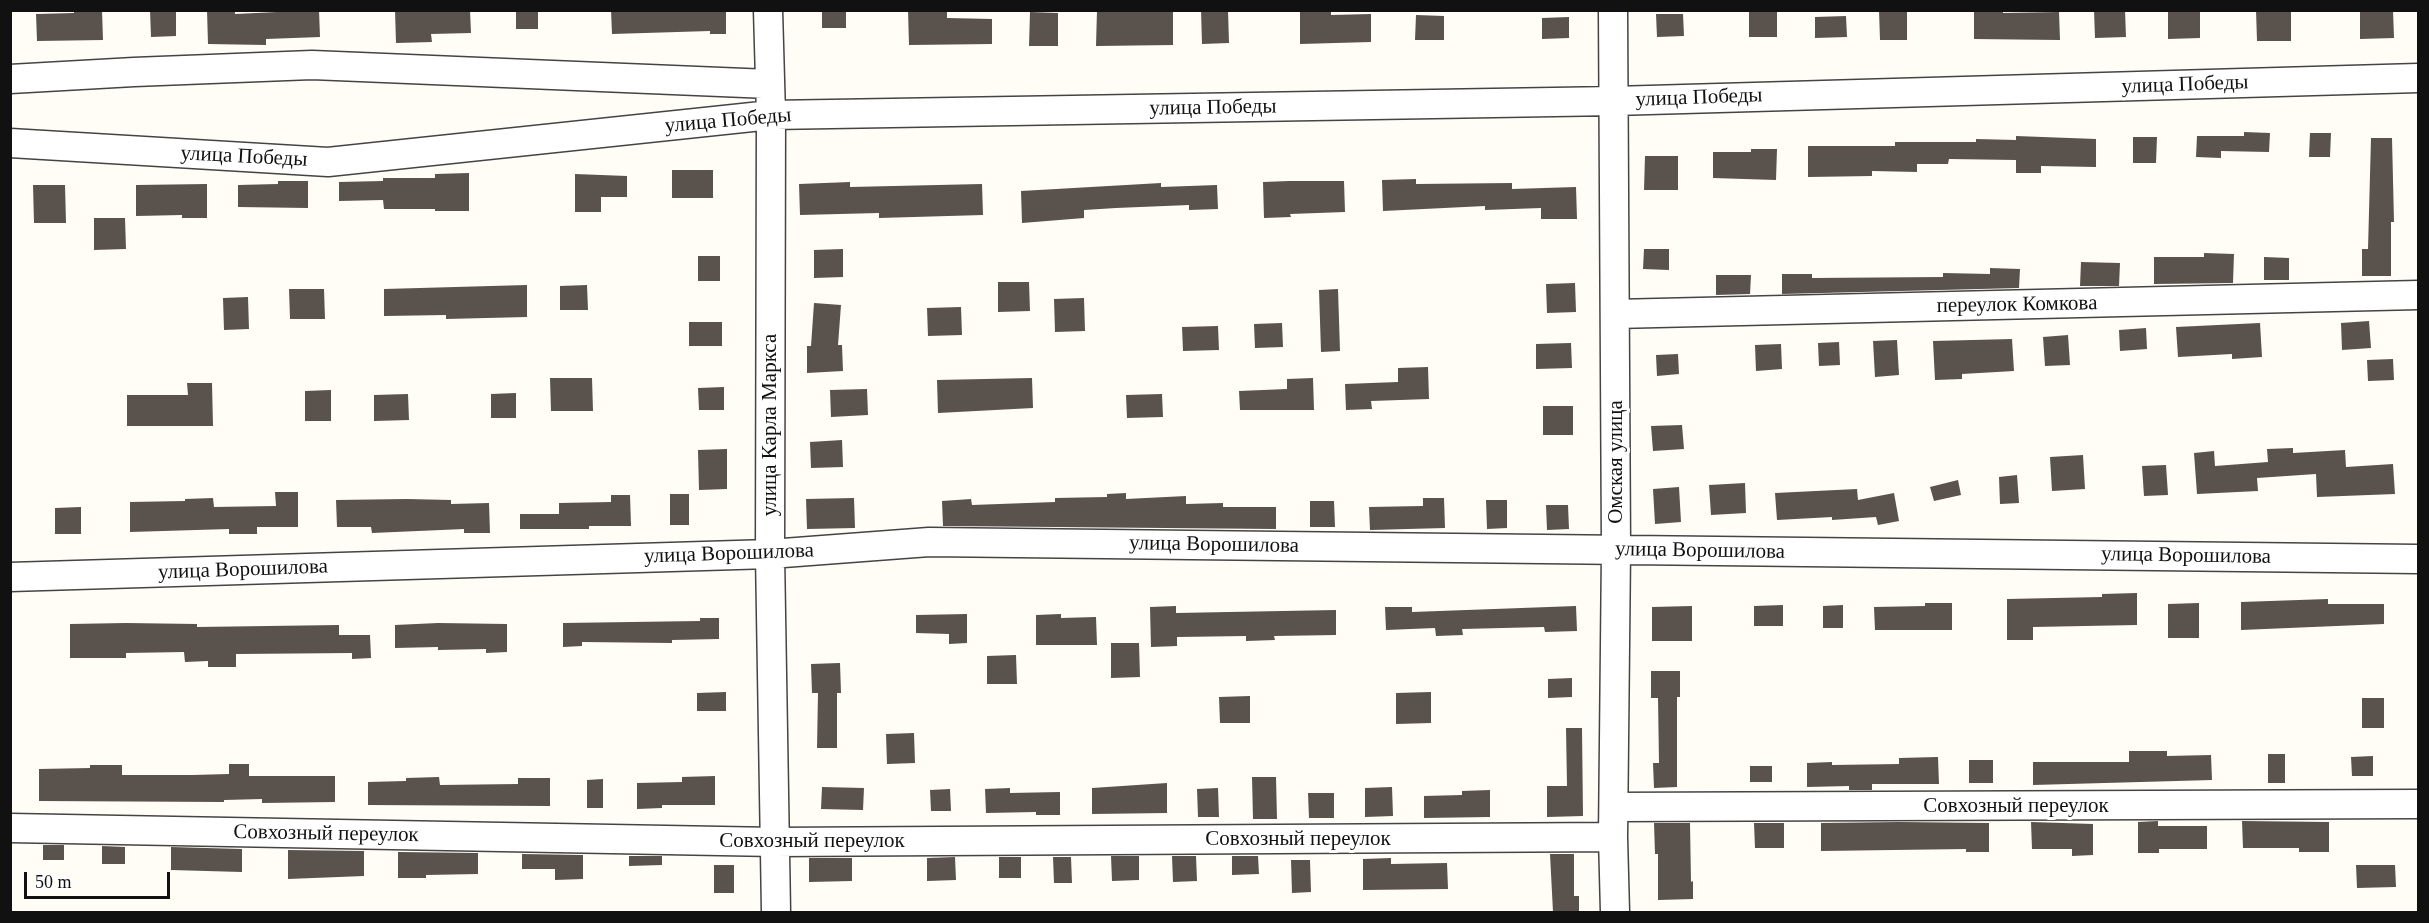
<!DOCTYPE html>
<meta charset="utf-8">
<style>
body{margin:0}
#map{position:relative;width:2429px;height:923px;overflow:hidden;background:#fffdf5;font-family:"Times New Roman",serif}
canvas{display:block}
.frame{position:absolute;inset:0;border:12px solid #111;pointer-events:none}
.scale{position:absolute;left:24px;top:872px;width:146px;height:27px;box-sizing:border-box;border:3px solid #111;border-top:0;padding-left:8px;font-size:18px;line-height:21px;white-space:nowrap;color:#111;-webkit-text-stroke:4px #fff;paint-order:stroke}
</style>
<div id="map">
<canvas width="2429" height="923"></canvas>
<div class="frame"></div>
<div class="scale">50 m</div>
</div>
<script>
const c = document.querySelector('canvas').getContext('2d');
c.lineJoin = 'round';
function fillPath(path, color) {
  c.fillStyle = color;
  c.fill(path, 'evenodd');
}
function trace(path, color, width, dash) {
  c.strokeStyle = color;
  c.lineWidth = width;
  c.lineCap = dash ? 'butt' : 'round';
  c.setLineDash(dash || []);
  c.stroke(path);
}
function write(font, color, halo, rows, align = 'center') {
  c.font = font + ' "Times New Roman",serif';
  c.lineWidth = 6;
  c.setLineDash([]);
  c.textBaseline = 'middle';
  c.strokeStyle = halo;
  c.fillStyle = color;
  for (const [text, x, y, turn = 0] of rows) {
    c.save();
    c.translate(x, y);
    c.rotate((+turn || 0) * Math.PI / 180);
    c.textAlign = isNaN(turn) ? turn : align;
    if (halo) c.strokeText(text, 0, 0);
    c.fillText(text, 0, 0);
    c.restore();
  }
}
const building = new Path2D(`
 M74,10H102L103,40L37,41L36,14L74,13Z
 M150,10H176V36L151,37Z
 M207,10H235V14L319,10L320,37L266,39V45L208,44Z
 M395,10H470L471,33L431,34L432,42L396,43Z
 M516,10H538V29H516Z
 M611,10H726V34H710V31L612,34Z
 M822,10H846V28H822Z
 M908,10H947V18L992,19V44L909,45Z
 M1097,10H1173V45L1096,46Z
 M1201,10H1228L1229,43L1202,44Z
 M1300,10H1331V15L1371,14V42L1300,44Z
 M1749,10H1777V37H1749Z
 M1879,10H1907V40H1880Z
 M1974,10H2003V13L2059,12L2060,40L1974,39Z
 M2094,10H2125L2126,37L2095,38Z
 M2168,10H2200V38L2168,39Z
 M2256,10H2291V41H2257Z
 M2393,10L2394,38L2360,39V11Z
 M1030,12L1058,13V46H1029Z
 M1656,14H1683L1684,36L1657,37Z
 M1416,15L1444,16V40H1415Z
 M1846,16L1847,37L1815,38V17Z
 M1569,17V38L1542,39V18Z
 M2244,132L2270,133L2269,152L2221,151V158L2196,157L2197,136H2244Z
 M2310,133H2331L2330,157H2309Z
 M2016,136L2096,139V167L2041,166V173H2016V160L1949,159L1948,164H1917V172L1872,171V176L1808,177V146H1895V142H1976V139L2016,140Z
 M2133,137H2157L2156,163H2133Z
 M2371,138H2392L2394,222H2391V276H2362V249H2368Z
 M1751,149H1777L1776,180L1713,178V152H1751Z
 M1645,156H1678V190H1644Z
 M672,170H713V198H672Z
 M469,173V211H435V209H384L383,200L339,201V182L383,181V178H435V174Z
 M575,174L627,176V197H601V212H575Z
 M1416,179V184L1512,183V189L1576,187L1577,219H1541V208L1485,210V206L1383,211L1382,180Z
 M278,181H308V208L238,207V185L278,184Z
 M1289,181H1344L1345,212L1290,214L1291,217L1264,218L1263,182Z
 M850,182V187L982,184L983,215L879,218V213L800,215L799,184Z
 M1161,183V187L1217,185L1218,209L1189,210V205L1116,208L1084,210V218L1022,223L1021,191Z
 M207,184V218H182V215L136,216V185Z
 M33,185H65L66,223H34Z
 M94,218H125L126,249L94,250Z
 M843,249V277L814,278V250Z
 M1644,249H1669V270L1643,269Z
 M2204,253L2234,254L2233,283L2154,284V257H2204Z
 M698,256H720V281H698Z
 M2264,257L2289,258V280H2264Z
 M2081,262L2120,263L2119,286H2080Z
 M1990,268L2020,269L2019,288L1782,294V274H1812V278L1943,277V273L1990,274Z
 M1716,275H1751L1750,294L1716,295Z
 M998,282H1029L1030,311L998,312Z
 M1575,283L1576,312L1547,313L1546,284Z
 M527,285V317L446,319V315L384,316V289Z
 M587,285L588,310H560V286Z
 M289,289H324L325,319H290Z
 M1338,289L1340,351L1321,352L1319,290Z
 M248,297L249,329L224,330L223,298Z
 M1084,298L1085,331L1055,332L1054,299Z
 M814,303L841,305L838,345H842L843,371L807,373V346H811Z
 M961,307L962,335L928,336L927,308Z
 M2369,321L2371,348L2342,350L2341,323Z
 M689,322H722V346H689Z
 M1282,323L1283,347L1255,348L1254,324Z
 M2260,323L2262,357L2232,359V354L2178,357L2176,327Z
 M1218,326L1219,350L1183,351L1182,327Z
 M2146,328L2147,349L2120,351L2119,330Z
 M2068,335L2070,365L2045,366L2043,337Z
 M2012,339L2014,371L1962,374V379L1935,380L1933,341Z
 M1897,340L1899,375L1875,377L1873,341Z
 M1839,342L1840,365L1819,366L1818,343Z
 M1571,343L1572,368L1536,369V344Z
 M1781,344L1782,369L1756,371L1755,345Z
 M1678,354L1679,374L1657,376L1656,355Z
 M2393,359L2394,380L2368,381L2367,360Z
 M1428,367L1429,399L1371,401L1372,409L1346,410L1345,384L1398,382V368Z
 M550,378H592L593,411H551Z
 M1032,378L1033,408L938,413L937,380Z
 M1313,378L1314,410H1240L1239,391L1287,389V379Z
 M187,383H212L213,426H127V395H188Z
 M724,387V410H699L698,388Z
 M867,389L868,415L831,417L830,390Z
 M331,390V421H305V391Z
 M516,393V418H491V394Z
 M408,394L409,420L374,421V395Z
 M1162,394L1163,417L1127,418L1126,395Z
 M1543,406H1573V435H1543Z
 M1682,425L1684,449L1653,451L1651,426Z
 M842,440L843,467L811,468L810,442Z
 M2293,448V453L2345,450L2346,467L2393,464L2395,494L2317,497L2316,474L2257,478L2258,491L2197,494L2194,453L2214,451L2215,466L2268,462L2267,449Z
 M727,449V489L699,490L698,450Z
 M2083,455L2085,489L2052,491L2050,457Z
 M2166,465L2168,495L2144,496L2142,466Z
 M2017,475L2019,503L2000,504L1999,477Z
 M1958,480L1961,495L1934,501L1930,487Z
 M1745,483L1746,513L1711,515L1709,485Z
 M1679,487L1681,522L1655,524L1653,489Z
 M1857,489L1858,500L1894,493L1899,521L1878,525L1876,517L1832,520V517L1777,520L1775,493Z
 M275,492H298V527H257V534H229V529L130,532V502L185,501V499L213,498L214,507L276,506Z
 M1126,493V499L1186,496V504L1223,503V507H1276V529L943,526L942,501L971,499L972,505L1055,502V498L1107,497V494Z
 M670,494H689V525H670Z
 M611,495H630L631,526H589V529H520V514H559V503L611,502Z
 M854,498L855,528L807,529L806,499Z
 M1423,498H1444L1445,528L1370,530L1369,507L1423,506Z
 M407,499L451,500V504L489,503L490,533H464V529L372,533L371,527H337L336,500Z
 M1486,500H1507V528L1487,529Z
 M1310,501H1334L1335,527H1310Z
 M1546,505H1568L1569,529L1547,530Z
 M81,507V534H55V508Z
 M2137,593V625L2033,627V640H2007V599L2102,597V594Z
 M2328,599V604H2384V624L2241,630V602Z
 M1925,603H1952V630H1875L1874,607L1925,606Z
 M2199,603V638H2168V604Z
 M1783,605V626H1754V606Z
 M1843,605V628H1823V606Z
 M1176,606V613L1336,610V635L1274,636L1275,640L1246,641V636L1177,637V646L1151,647L1150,607Z
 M1576,606L1577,631L1545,632L1544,627L1462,629L1463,635L1436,636L1435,628L1386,630L1385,607H1412V612Z
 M1692,606V641H1652V607Z
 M967,614V643L949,644V634L916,633V615Z
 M1061,614V618L1096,617L1097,645H1036V615Z
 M700,618H719V639L672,640V643L582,642V646L563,647V623L700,621Z
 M126,623L197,624V627L339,625V635H370L371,658L352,659V653L236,654V667H208V661L185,662L184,652L126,653V658H70V624Z
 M438,623L507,624V652L486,653V649L438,650V647L395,648V625Z
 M1111,643H1139L1140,677L1111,678Z
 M1016,655L1017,684H987V656Z
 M840,663L841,693H837V748H817L818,693H812L811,664Z
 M1651,671H1680V697H1677V787L1654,788L1653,763H1659L1658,698H1651Z
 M1572,678V697L1548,698V679Z
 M726,692V711H697V693Z
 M1431,692V723L1396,724V693Z
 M1250,696V723H1220L1219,697Z
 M2362,698H2384V728H2362Z
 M1566,728H1582L1583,816L1547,817V786H1567Z
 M914,733L915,763L887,764L886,734Z
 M2129,751H2167V756L2211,755L2212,780L2033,785V762H2129Z
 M2268,754H2285V783H2268Z
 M2373,756V776H2352L2351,757Z
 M1938,757L1939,784H1872V790H1849V786L1807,787V763L1832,762V765L1899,764V758Z
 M1969,760H1993V783H1969Z
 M229,764H249V776H335V802L262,803V799L224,800V802L39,801V769L90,768V765H122V775H192L229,774Z
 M1750,766H1772V782H1750Z
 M715,776V805H662V808L637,809V783L682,782V777Z
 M439,777L440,785L518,784V778H550V806L368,805V782L406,781V778Z
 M1252,777H1276L1277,819H1253Z
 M603,779V808H587V780Z
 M1167,783V813L1092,814V788Z
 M822,787L864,788L863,810L821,809Z
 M1392,787L1393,816L1365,817V788Z
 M1010,788V793L1060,792V815H1036V812L986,813L985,789Z
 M1218,788L1219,817H1198L1197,789Z
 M950,789L951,811H931L930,790Z
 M1490,790V817L1424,818V796L1462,795V791Z
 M1308,793H1334V818H1309Z
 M2158,821V826H2207V849H2159V853H2138V822Z
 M2242,821L2329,822V852H2299V848H2243Z
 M1899,822L1989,823V852H1966V849L1821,851V823Z
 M2031,822L2093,824V855L2072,856V849H2032Z
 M1654,823H1690L1691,882L1693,881V899L1658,900V854H1655Z
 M1754,823H1784V848H1755Z
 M43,845H64V860H43Z
 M102,846L125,847V864H102Z
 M171,847L242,849V872L171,870Z
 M288,850L364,851V876L288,879Z
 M398,852L478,853V874L426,875V878H398Z
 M522,854L583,855V879L555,880V869H522Z
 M1550,854H1574V896H1579V912H1553Z
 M629,856H662V865L629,866Z
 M1111,856H1139V880L1112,881Z
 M1172,856H1196L1197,881L1173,882Z
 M1232,856H1258L1259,874L1232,875Z
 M955,857L956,880L927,881V858Z
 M999,857H1021V878H999Z
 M1053,857H1071L1072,883H1054Z
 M809,858H852V881L809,882Z
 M1391,858V864L1447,863L1448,889L1363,890V859Z
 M1291,860H1310L1311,892L1292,893Z
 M714,865H734V893H714Z
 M2356,865H2395L2396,887L2357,888Z`);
const minor = new Path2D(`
 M768,10L771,115L770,554L776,912
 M1613,10L1616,550L1613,837L1615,912
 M10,79L134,72L312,65L769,84
 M10,143L328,162L771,115L1614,101L2418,78
 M1615,314L2418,295
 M10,577L770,554L929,542L2418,559
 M1614,807L2418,804
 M10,828L775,842L1613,837`);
const streetNames = [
 ["улица Победы",2185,85,-2],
 ["улица Победы",1699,98,-2],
 ["улица Победы",1213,108,-1],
 ["улица Победы",728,121,-5],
 ["улица Победы",244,157,3],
 ["переулок Комкова",2017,305,-1],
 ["улица Карла Маркса",770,425,-90],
 ["Омская улица",1616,462,-90],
 ["улица Ворошилова",1214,545,1],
 ["улица Ворошилова",1700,551,1],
 ["улица Ворошилова",729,554,-2],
 ["улица Ворошилова",2186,556,1],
 ["улица Ворошилова",243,570,-2],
 ["Совхозный переулок",2016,806],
 ["Совхозный переулок",326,834,1],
 ["Совхозный переулок",1298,839],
 ["Совхозный переулок",812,841]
];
fillPath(building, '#5a524d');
trace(minor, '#444', 31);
trace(minor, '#fff', 28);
write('21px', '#111', '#fff', streetNames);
</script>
